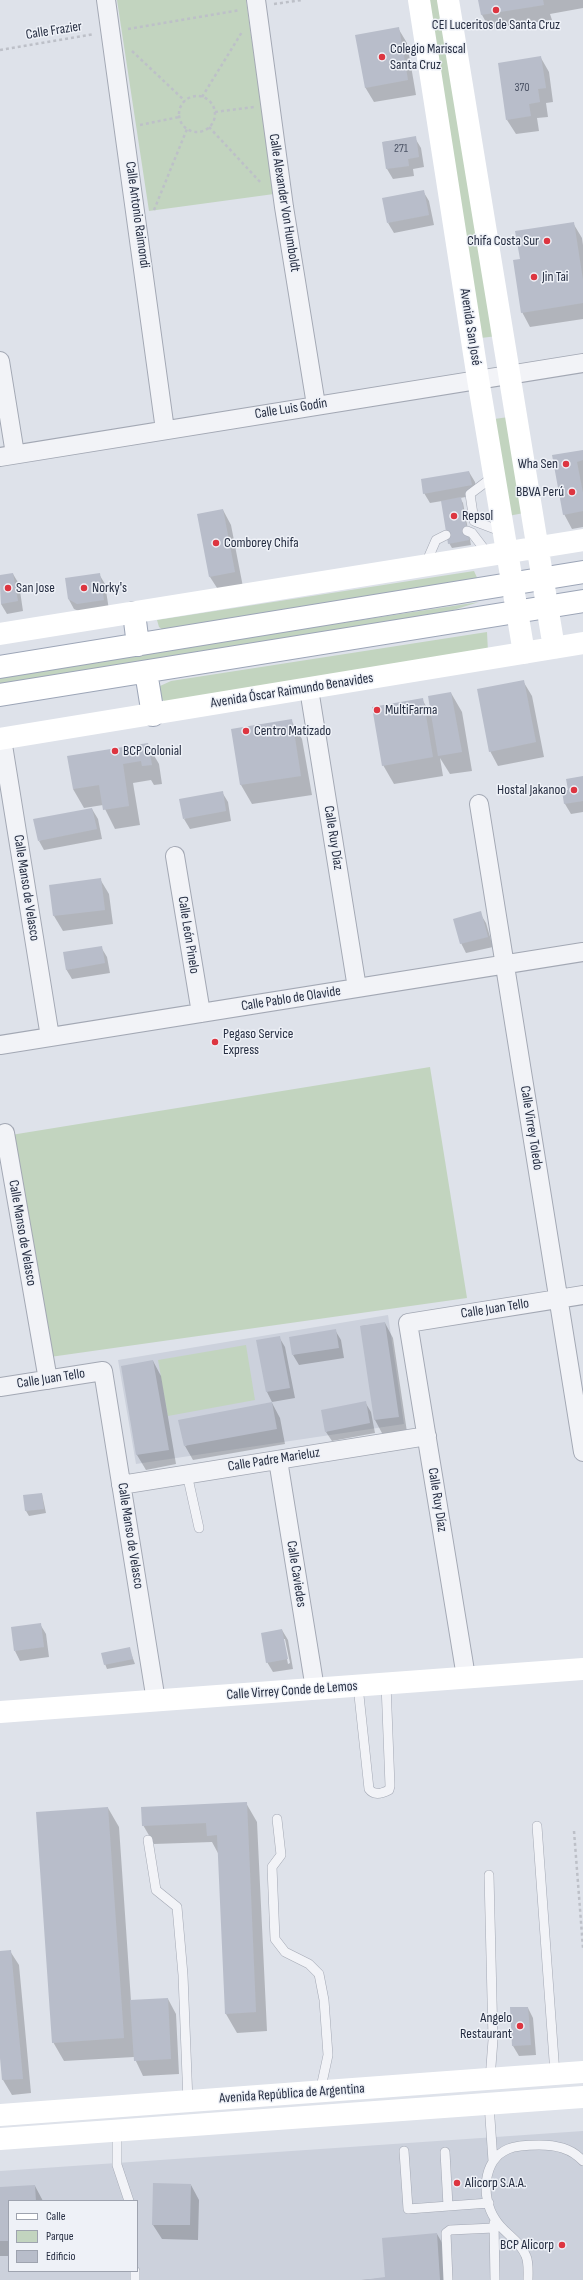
<!DOCTYPE html>
<meta charset="utf-8">
<style>
body{margin:0}
#map{position:relative;width:583px;height:2280px;overflow:hidden;background:#dee2ea;font-family:"Sofia Sans Condensed",sans-serif}
canvas{display:block}
.legend{position:absolute;left:8px;top:2200px;width:130px;height:72px;box-sizing:border-box;background:#eef1f7;border:1px solid #9ea3af;margin:0;padding:5px 7px;list-style:none;font-size:12px;color:#262e42}
.legend li{display:flex;align-items:center;gap:8px;height:20px}
.legend b{width:20px;border:1px solid #9ea3af}
</style>
<div id="map">
<canvas width="583" height="2280"></canvas>
<ul class="legend">
<li><b style="height:5px;background:#fff"></b>Calle</li>
<li><b style="height:11px;background:#c2d4bf"></b>Parque</li>
<li><b style="height:11px;background:#b8bdca"></b>Edificio</li>
</ul>
</div>
<script>
const c = document.querySelector('canvas').getContext('2d');
c.lineJoin = 'round';
function fillPath(path, color) {
  c.fillStyle = color;
  c.fill(path, 'evenodd');
}
function trace(path, color, width, dash) {
  c.strokeStyle = color;
  c.lineWidth = width;
  c.lineCap = dash ? 'butt' : 'round';
  c.setLineDash(dash || []);
  c.stroke(path);
}
function write(font, color, halo, rows, align = 'center') {
  c.font = font + ' "Sofia Sans Condensed",sans-serif';
  c.lineWidth = 3;
  c.setLineDash([]);
  c.textBaseline = 'middle';
  c.strokeStyle = halo;
  c.fillStyle = color;
  for (const [text, x, y, turn = 0] of rows) {
    c.save();
    c.translate(x, y);
    c.rotate((+turn || 0) * Math.PI / 180);
    c.textAlign = isNaN(turn) ? turn : align;
    if (halo) c.strokeText(text, 0, 0);
    c.fillText(text, 0, 0);
    c.restore();
  }
}
const built = new Path2D(`
 M388,1315L404,1424L136,1464L118,1360Z
 M583,2131V2280H0V2171ZM9,2201H137V2271H9Z`);
const green = new Path2D(`
 M117,0H246L274,194L149,211Z
 M427,0H443L497,336L481,338Z
 M509,417L524,513L508,516L494,419Z
 M474,571L479,582L167,633L159,627L157,620Z
 M479,602L402,626L0,689V675Z
 M487,632L488,652L171,706L160,698V686L171,681Z
 M430,1067L467,1298L50,1357L11,1135Z
 M246,1345L255,1400L168,1416L158,1360Z`);
const shadow = new Path2D(`
 M479,0H583V8L550,14L552,20L490,29L482,15Z
 M398,28L407,43L416,95L374,102L365,87Z
 M541,58L549,72L553,102L546,103L548,117L537,118L539,131L516,134L507,120Z
 M415,138L421,148L424,167L413,169L414,176L393,179L387,169L383,142Z
 M423,191L429,201L434,225L394,233L388,223Z
 M573,223L582,238L583,245V319L530,327L522,312L521,260Z
 M583,451V527L572,529L564,514L553,456Z
 M469,472L475,482L477,495L460,498L463,503L471,545L452,548L449,543L442,501L430,503L424,493Z
 M223,510L231,525L243,587L219,591L210,577Z
 M13,574L19,584L23,611L7,614L1,604L0,576Z
 M99,574L105,584L109,610L83,613L74,609L68,598Z
 M523,681L532,696L544,757L498,766L490,751Z
 M451,693L462,712L472,771L450,774L440,758L443,776L394,784L383,765L422,699L432,717Z
 M291,720L302,739L312,795L252,804L241,785L232,730Z
 M148,745L159,764L162,784L154,785L151,780L133,783L140,825L115,829L103,805L84,808L73,789Z
 M583,777V812L571,814L565,804L563,792L569,791Z
 M222,792L228,802L231,821L190,829L184,819Z
 M92,809L98,819L102,839L44,850L39,841Z
 M100,879L109,894L113,924L63,931L54,916L50,886Z
 M480,913L486,923L493,947L466,953L461,943Z
 M101,947L107,957L110,973L72,979L66,969Z
 M385,1323L393,1338L407,1432L383,1435L375,1420L361,1326Z
 M335,1330L341,1340L344,1358L299,1365L293,1355Z
 M279,1337L285,1347L295,1398L272,1402L267,1392Z
 M153,1361L161,1376L176,1464L146,1470L137,1455L122,1367Z
 M365,1402L371,1412L375,1433L332,1441L326,1432Z
 M272,1403L280,1418L285,1444L193,1460L185,1446Z
 M42,1494L46,1513L29,1516L26,1511L24,1496Z
 M40,1624L46,1634L49,1657L20,1661L15,1651Z
 M282,1630L288,1640L293,1669L273,1672L267,1662ZM283,1639H285L290,1663L288,1664Z
 M129,1648L135,1664L107,1669L105,1664Z
 M246,1803L257,1822L267,2031L237,2033L226,2014L219,1855L212,1842L154,1844L143,1825Z
 M108,1808L119,1827L131,2001L168,1999L176,2014L179,2074L143,2076L134,2057L64,2061L53,2042Z
 M10,1951L19,1965L31,2093L12,2095L3,2080L0,2047V1952Z
 M528,2008L533,2018L536,2055L519,2056L513,2046Z
 M191,2185L199,2200L198,2240L162,2239L153,2225Z
 M35,2186L43,2201H9V2256H0V2188Z
 M437,2234L448,2253L449,2280H361L386,2278Z`);
const building = new Path2D(`
 M478,0H543L544,5L481,15Z
 M399,27L408,80L365,88L355,35Z
 M541,56L546,88L538,89L540,102L529,104L531,116L506,120L498,63Z
 M416,136L419,157L408,159L409,166L386,169L382,142Z
 M424,190L429,215L387,223L382,198Z
 M574,222L583,280V303L521,313L513,260L520,259L515,231Z
 M583,450V460L577,462L583,493V511L563,515L552,455Z
 M469,471L472,485L423,494L421,479Z
 M461,497L469,540L448,544L441,501Z
 M223,509L235,572L209,577L197,514Z
 M13,573L18,601L1,604L0,575Z
 M100,573L104,600L77,604L68,599L65,578Z
 M524,680L536,742L489,752L477,689Z
 M451,692L462,752L438,756L428,696Z
 M423,698L433,757L382,766L372,707Z
 M292,719L301,776L240,785L231,729Z
 M148,743L152,765L142,766L141,761L123,764L129,806L103,810L99,785L73,789L67,756Z
 M583,776V801L564,804L562,791L568,790L566,779Z
 M223,791L226,811L183,819L179,799Z
 M92,808L97,829L38,841L33,819Z
 M101,878L105,910L53,916L49,885Z
 M481,911L488,937L460,944L453,919Z
 M102,946L105,963L66,970L63,952Z
 M385,1322L399,1417L374,1420L360,1326Z
 M336,1329L339,1348L292,1355L289,1337Z
 M280,1336L290,1388L266,1392L256,1340Z
 M153,1360L169,1450L136,1455L121,1366Z
 M366,1401L370,1423L325,1432L321,1410Z
 M272,1402L277,1429L184,1446L178,1420Z
 M42,1493L44,1509L25,1511L23,1495Z
 M41,1623L44,1647L14,1651L11,1627Z
 M282,1629L288,1659L266,1663L261,1633Z
 M130,1647L133,1659L104,1665L101,1653Z
 M247,1802L256,2012L225,2014L217,1835L207,1836L206,1823L142,1826L141,1807Z
 M108,1807L124,2038L52,2043L36,1812Z
 M11,1950L23,2079L2,2080L0,2058V1951Z
 M168,1998L171,2059L134,2061L130,2000Z
 M510,2007H528L531,2045L512,2046Z
 M153,2183L191,2184L190,2225H152Z
 M35,2185L36,2201H9V2241H0V2187Z
 M437,2233L440,2280H363L385,2277L382,2238Z`);
const path = new Path2D(`
 M274,4L302,0
 M128,29L240,10
 M0,50L94,34
 M132,51L185,101
 M179 114a18 18 0 1 1 36 0a18 18 0 1 1-36 0Z
 M202,97L242,32
 M215,112L254,107
 M140,125L179,117
 M209,127L262,184
 M154,210L187,129
 M574,1831L583,1948`);
const lane = new Path2D(`
 M494,476L470,494L474,521L503,532
 M467,531L472,533L488,554
 M426,563L436,540L446,535
 M187,1474L199,1528
 M358,1686L369,1789C374,1796 383,1793 389,1790L390,1786L386,1684
 M277,1819L281,1855L272,1867L275,1939L285,1952L309,1964L319,1974L324,2000L328,2055L320,2092
 M537,1826L555,2074
 M148,1840L156,1890L177,1907L183,1975L188,2102
 M489,1875L493,2040L490,2079
 M489,2104L493,2161
 M117,2131V2165L129,2201
 M404,2151L408,2209L489,2203
 M445,2152L448,2206
 M494,2223L495,2280
 M135,2271V2280
 M448,2280L446,2233L450,2230L494,2228
 M528,2280C528,2273 529,2263 526,2256C520,2240 503,2233 495,2219C481,2198 482,2160 508,2149C517,2145 529,2145 539,2145C556,2145 571,2148 583,2161`);
const street = new Path2D(`
 M106,0L165,430
 M256,0L284,207L316,405
 M0,361L15,454
 M0,457L583,363
 M309,689L357,988
 M2,739L50,1037
 M479,804L583,1452
 M175,856L201,1013
 M0,1045L583,952
 M5,1133L48,1380
 M0,1387L103,1371L156,1701
 M278,1460L315,1689
 M121,1485L427,1436
 M466,1677L408,1323L583,1295`);
const secondary = new Path2D(`
 M419,0L478,379L524,653
 M448,0L554,648
 M0,634L583,540
 M0,739L583,643
 M0,1712L583,1669
 M0,2115L583,2072
 M0,2139L583,2097`);
const primary = new Path2D(`
 M134,613L138,645
 M0,667L583,572
 M146,672L153,715
 M0,695L583,601`);
const markers = [
 [496,10,4,"#dd3540"],
 [382,57,4,"#dd3540"],
 [547,241,4,"#dd3540"],
 [534,277,4,"#dd3540"],
 [566,464,4,"#dd3540"],
 [572,492,4,"#dd3540"],
 [454,516,4,"#dd3540"],
 [216,543,4,"#dd3540"],
 [8,588,4,"#dd3540"],
 [84,588,4,"#dd3540"],
 [377,710,4,"#dd3540"],
 [246,731,4,"#dd3540"],
 [115,751,4,"#dd3540"],
 [574,790,4,"#dd3540"],
 [215,1042,4,"#dd3540"],
 [520,2026,4,"#dd3540"],
 [457,2183,4,"#dd3540"],
 [562,2245,4,"#dd3540"]
];
const numberNames = [
 ["370",522,88],
 ["271",401,149]
];
const poiNames = [
 ["CEI Luceritos de Santa Cruz",496,25,"center"],
 ["Colegio Mariscal",390,49],
 ["Santa Cruz",390,65],
 ["Chifa Costa Sur",539,241,"right"],
 ["Jin Tai",542,277],
 ["Wha Sen",558,464,"right"],
 ["BBVA Perú",564,492,"right"],
 ["Repsol",462,516],
 ["Comborey Chifa",224,543],
 ["San Jose",16,588],
 ["Norky's",92,588],
 ["MultiFarma",385,710],
 ["Centro Matizado",254,731],
 ["BCP Colonial",123,751],
 ["Hostal Jakanoo",566,790,"right"],
 ["Pegaso Service",223,1034],
 ["Express",223,1050],
 ["Angelo",512,2018,"right"],
 ["Restaurant",512,2034,"right"],
 ["Alicorp S.A.A.",465,2183],
 ["BCP Alicorp",554,2245,"right"]
];
const streetNames = [
 ["Calle Frazier",54,31,-9],
 ["Calle Alexander Von Humboldt",284,203,81],
 ["Calle Antonio Raimondi",137,215,82],
 ["Avenida San José",470,327,81],
 ["Calle Luis Godín",291,409,-9],
 ["Avenida Óscar Raimundo Benavides",292,691,-9],
 ["Calle Ruy Díaz",333,838,81],
 ["Calle Manso de Velasco",26,888,81],
 ["Calle León Pinelo",188,935,81],
 ["Calle Pablo de Olavide",291,999,-9],
 ["Calle Virrey Toledo",531,1128,81],
 ["Calle Manso de Velasco",22,1233,80],
 ["Calle Juan Tello",495,1309,-9],
 ["Calle Juan Tello",51,1379,-9],
 ["Calle Padre Marieluz",274,1460,-9],
 ["Calle Ruy Díaz",437,1500,81],
 ["Calle Manso de Velasco",130,1536,81],
 ["Calle Caviedes",296,1574,81],
 ["Calle Virrey Conde de Lemos",292,1691,-4],
 ["Avenida República de Argentina",292,2094,-4]
];
fillPath(built, '#ccd1dc');
fillPath(green, '#c2d4bf');
fillPath(shadow, '#0003');
fillPath(building, '#b8bdca');
trace(lane, '#a3a8b4', 10);
trace(street, '#a3a8b4', 20);
trace(primary, '#9ca5b7', 24);
trace(path, '#bdc0c8', 2.5, [3, 3]);
trace(lane, '#f2f3f7', 9);
trace(street, '#f2f3f7', 18);
trace(secondary, '#fff', 22);
trace(primary, '#fff', 22);
for (const [x, y, r, color] of markers) {
  const dot = new Path2D();
  dot.arc(x, y, r, 0, 2 * Math.PI);
  c.fillStyle = color;
  c.fill(dot);
  trace(dot, '#eef1f7', 1.5);
}
write('12px', '#4a5264', null, numberNames);
write('14px', '#262e42', '#eef1f7', poiNames, 'left');
write('14px', '#262e42', '#eef1f7', streetNames);
</script>
